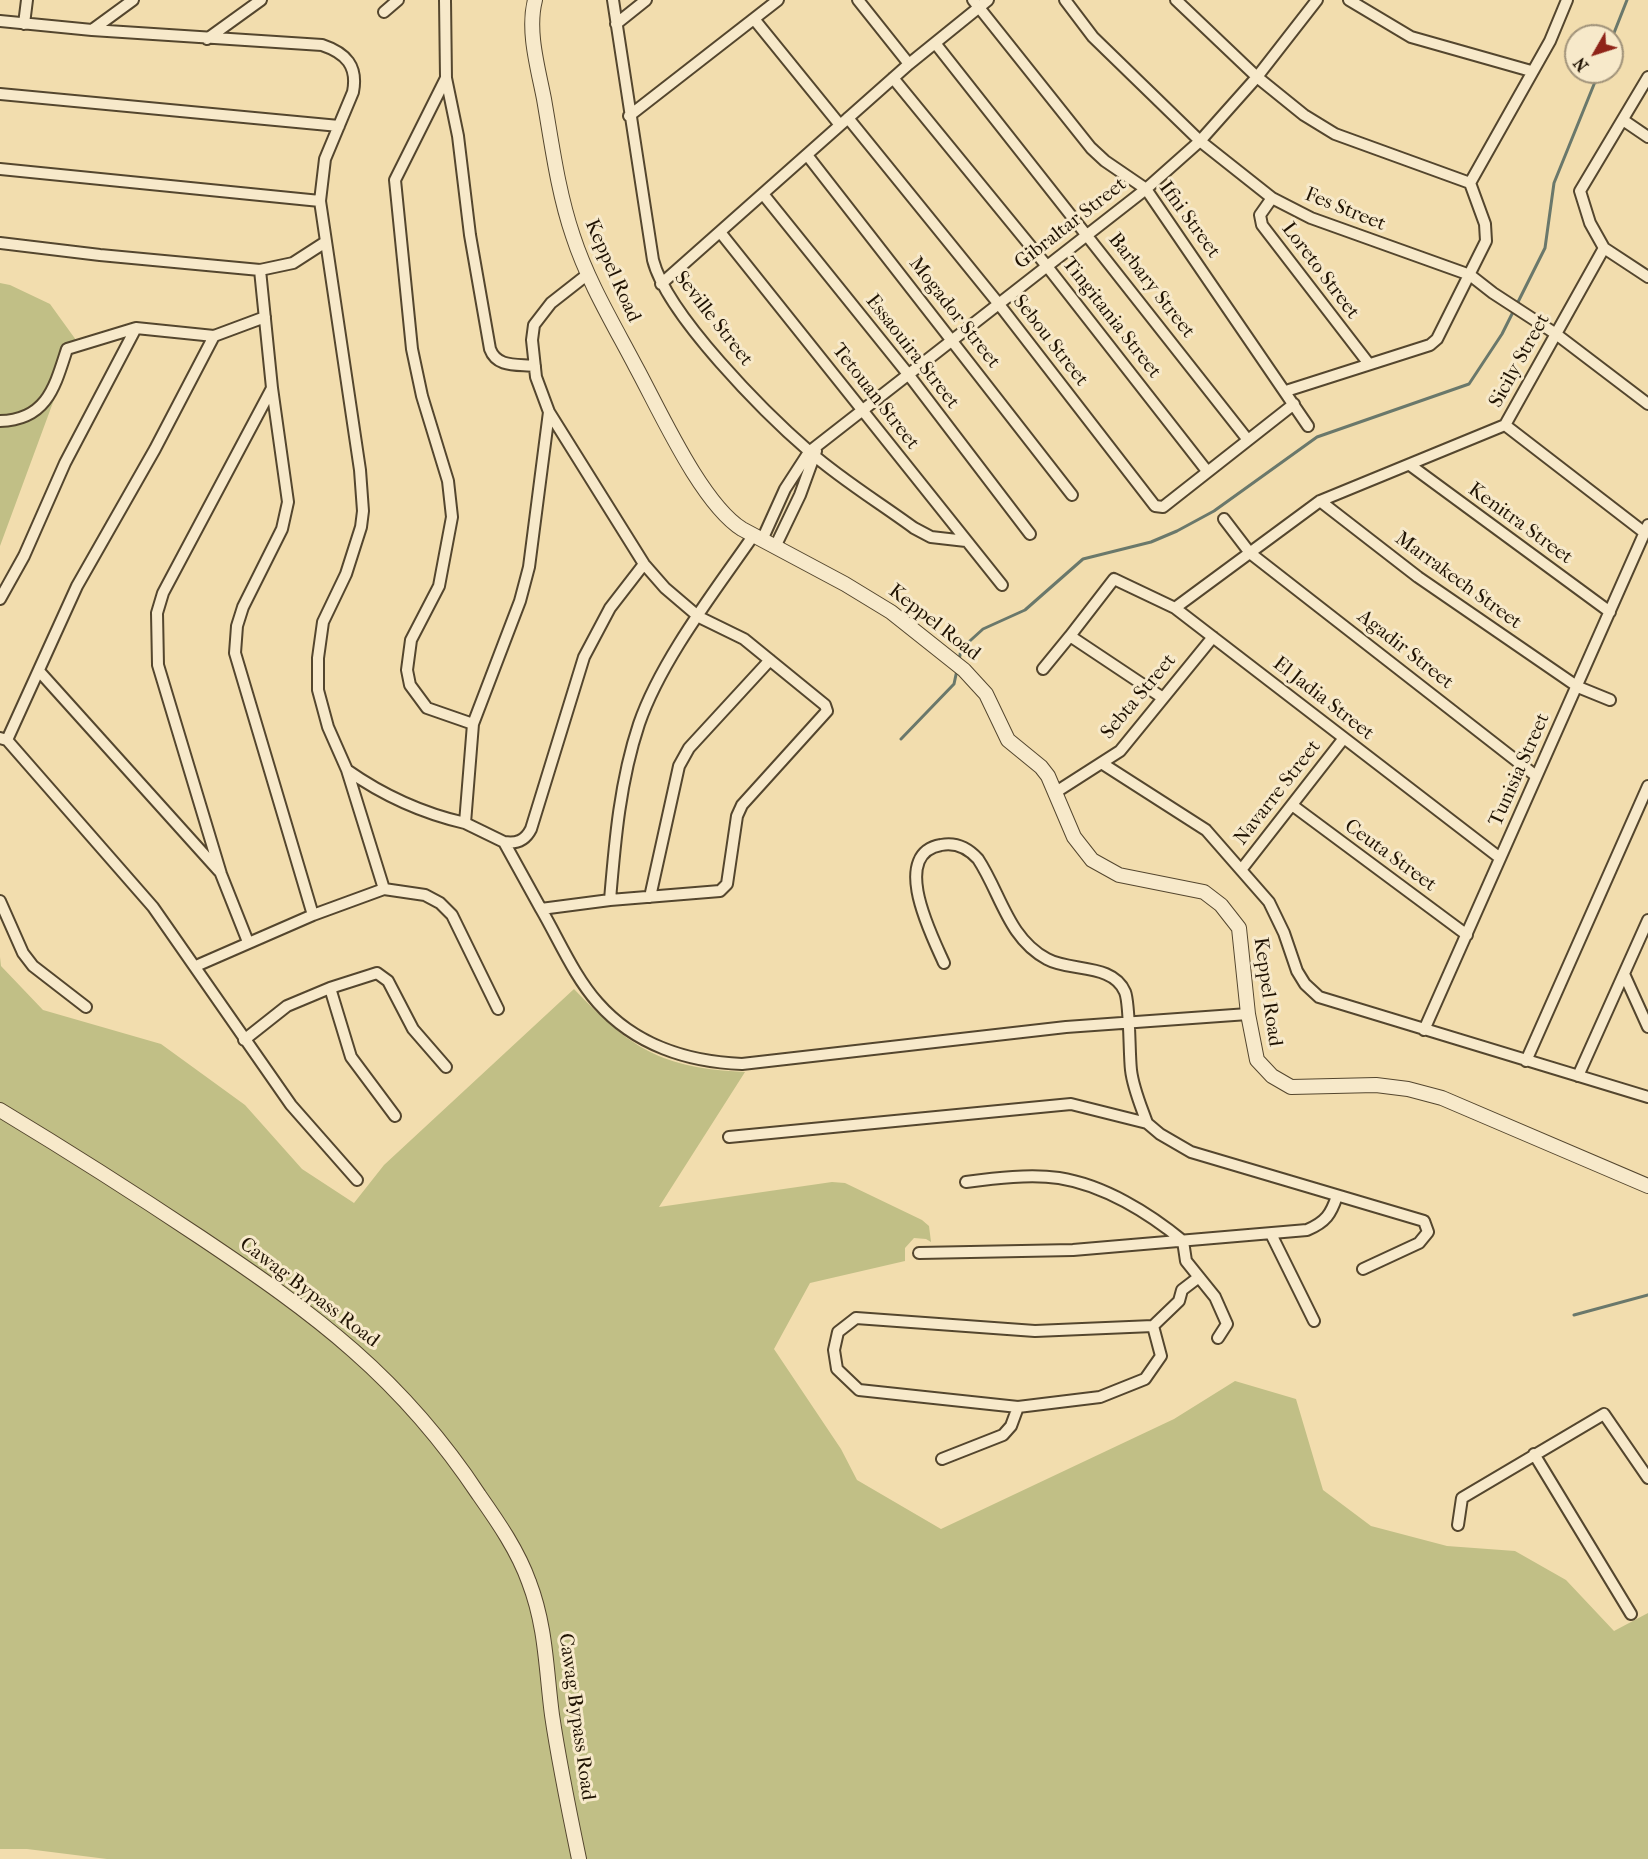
<!DOCTYPE html>
<style>
body{margin:0}
#map{position:relative;width:1648px;height:1859px;overflow:hidden;background:#f2ddae;font-family:"IM FELL French Canon",serif}
canvas{display:block}
.north{position:absolute;left:1564px;top:24px;width:60px;height:60px;box-sizing:border-box;background:#f7e9ca;border:2px solid #a1937a;border-radius:50%;rotate:231deg;font-size:16px;font-weight:700;line-height:24px;text-align:center;color:#201303}
.north::after{content:'';display:block;margin:auto;width:21px;height:27px;background:#8f2418;clip-path:polygon(50% 0,100% 100%,50% 72%,0 100%)}
</style>
<div id="map">
<canvas width="1648" height="1859"></canvas>
<div class="north">N</div>
</div>
<script>
const c = document.querySelector('canvas').getContext('2d');
c.lineJoin = 'round';
function fillPath(path, color) {
  c.fillStyle = color;
  c.fill(path, 'evenodd');
}
function trace(path, color, width, dash) {
  c.strokeStyle = color;
  c.lineWidth = width;
  c.lineCap = dash ? 'butt' : 'round';
  c.setLineDash(dash || []);
  c.stroke(path);
}
function write(font, color, halo, rows, align = 'center') {
  c.font = font + ' "IM FELL French Canon",serif';
  c.lineWidth = 6;
  c.setLineDash([]);
  c.textBaseline = 'middle';
  c.strokeStyle = halo;
  c.fillStyle = color;
  for (const [text, x, y, turn = 0] of rows) {
    c.save();
    c.translate(x, y);
    c.rotate((+turn || 0) * Math.PI / 180);
    c.textAlign = isNaN(turn) ? turn : align;
    if (halo) c.strokeText(text, 0, 0);
    c.fillText(text, 0, 0);
    c.restore();
  }
}
const green = new Path2D(`
 M0,283L10,285L50,304L76,340L0,546Z
 M0,957L1,966L43,1010L161,1044L245,1105L302,1169L354,1203L384,1165L574,989C631,1049 661,1068 745,1072L659,1207L832,1182L845,1183L922,1220L929,1226L931,1242L926,1239L914,1238L905,1248V1261L810,1283L774,1349L841,1449L857,1480L941,1529L1174,1419L1235,1381L1296,1399L1323,1490L1371,1526L1447,1546L1515,1551L1566,1580L1614,1631L1648,1613V1859H107L27,1849H0Z`);
const stream = new Path2D(`
 M1612,38L1627,0
 M959,661L961,649L983,629L1025,610L1083,559L1151,542L1177,531L1214,511L1317,437L1469,384L1502,334L1545,248L1554,183L1599,72
 M901,739L954,684L957,670
 M1574,1315L1648,1295`);
const minor = new Path2D(`
 M445,0L446,78L458,136L470,235L490,349C497,368 517,364 535,366
 M613,0L653,260C667,315 766,414 810,452C842,480 880,503 914,528L931,537L966,541
 M858,0L909,64
 M973,0L1091,148L1105,161L1146,189L1308,426
 M1065,0L1093,37L1200,141L1272,198L1311,218L1470,275L1493,293L1556,334L1648,404
 M1176,0L1257,77L1304,115L1335,134L1470,183
 M1349,0L1411,37L1531,71
 M384,12L398,0
 M754,19L840,125
 M0,21L92,30L322,45C346,53 358,66 353,92L325,159L320,201L360,470L363,511L361,527L346,574L323,622L318,658V690L328,727L347,770L384,889
 M24,24L27,0
 M616,24L646,0
 M92,30L133,0
 M207,39L261,0
 M935,43L1248,440
 M446,78L395,180L412,349L422,396L448,481L452,517L439,586L411,640L407,670L410,685L427,708L473,724
 M893,78L1046,265L1207,471
 M0,94L339,126
 M629,116L778,0
 M848,118L998,303L1155,506L1163,507L1294,404
 M1623,120L1648,137
 M807,155L1072,495
 M0,169L320,201
 M763,194L908,374L1030,534
 M1272,198L1260,215L1262,225L1369,364
 M720,232L1002,585
 M0,243L100,255L260,270L293,263L324,243
 M1604,248L1648,277
 M661,284L909,64L988,0
 M272,388L288,502L282,529L243,607L237,626L235,653L313,915
 M1286,391L1430,345L1437,339L1486,241L1485,224L1470,183L1550,41L1567,0
 M0,421C47,420 55,386 67,349L136,328L214,336L265,317
 M1505,425L1645,533
 M1410,465L1610,612
 M1320,501L1418,577L1578,687L1610,700
 M1224,519L1250,553L1536,776
 M762,540L785,489L809,452L1146,189L1200,141L1257,77L1317,0
 M775,547L800,495L816,451
 M0,599L24,556L65,463L136,328
 M1175,608L1320,501L1505,425L1604,248L1590,223L1580,191L1648,77
 M1043,669L1070,636
 M39,671L219,871
 M1163,698L1070,636L1114,579L1175,608L1500,858
 M0,738L7,740L153,907L291,1105L357,1180
 M7,740L77,586L155,449L214,336
 M1103,764L1206,830L1269,902L1284,933L1297,971L1305,984L1319,997L1648,1097
 M347,770C384,796 421,813 465,823L473,724L520,601L529,567L549,412
 M1056,792L1120,751L1213,637
 M1292,805L1467,935
 M465,823L504,842L541,909L610,900L720,891L727,884L737,816L742,805L827,711L825,705L744,639L699,617L665,588L644,564L549,412L536,377L532,340L534,325L551,303L588,274
 M504,842C516,844 525,841 531,829L584,657L610,608L644,564
 M1241,870L1344,738
 M650,897L679,766L689,748L770,660
 M610,900C615,840 620,781 639,724C661,660 715,591 753,536
 M0,901L23,953L33,966L86,1007
 M541,909C559,940 574,976 598,1003C635,1045 688,1062 742,1064L1066,1027L1248,1014
 M248,942L221,874L158,665L157,613L163,593L272,388L260,270
 M944,963C933,938 889,854 941,845C956,842 968,848 978,859C1001,894 1008,938 1047,959C1070,972 1113,963 1125,992C1130,1004 1129,1053 1131,1070C1133,1088 1141,1106 1147,1123
 M196,966L313,915L384,889L425,895L440,903L452,915L498,1009
 M1624,974L1648,1027
 M330,988L351,1057L395,1116
 M1424,1030L1648,525
 M244,1040L287,1006L330,988L377,973L388,981L413,1029L446,1067
 M1526,1061L1648,786
 M1578,1076L1648,920
 M729,1137L1071,1104L1147,1123L1160,1134L1191,1152L1424,1221L1428,1232L1419,1243L1363,1269
 M966,1182C996,1178 1030,1174 1059,1178C1104,1185 1149,1213 1183,1241L1186,1261L1215,1297L1227,1324L1218,1338
 M1271,1234L1314,1321
 M919,1253L1073,1250L1307,1230C1326,1222 1331,1214 1337,1196
 M1018,1407L859,1390L837,1369L834,1350L838,1332L856,1318L1035,1331L1153,1326L1179,1301L1182,1290L1199,1277
 M1534,1454L1631,1614
 M942,1459L1003,1435L1011,1426L1018,1407L1100,1397L1145,1379L1161,1356L1153,1326
 M1458,1525L1462,1498L1604,1414L1648,1478`);
const tertiary = new Path2D(`
 M535,0C527,31 538,68 544,99C552,145 558,192 573,236C588,282 614,325 636,367C660,411 701,503 742,529L845,584L891,612L964,670L986,694L1008,740L1041,767L1048,776L1074,837L1092,860L1119,875L1204,892L1221,905L1239,928L1248,1014L1257,1060L1272,1076L1291,1087L1376,1085L1408,1089L1442,1098L1648,1186
 M0,1110C68,1151 134,1193 200,1237C315,1314 401,1377 479,1495C498,1522 518,1551 529,1582C546,1626 546,1669 552,1715C559,1763 569,1811 579,1859`);
const streetNames = [
 ["Fes Street",1345,210,22],
 ["Ifni Street",1189,220,54],
 ["Gibraltar Street",1071,224,-38],
 ["Keppel Road",612,271,66],
 ["Loreto Street",1320,271,53],
 ["Barbary Street",1151,286,52],
 ["Mogador Street",954,313,52],
 ["Tingitania Street",1111,318,52],
 ["Seville Street",713,319,52],
 ["Sebou Street",1050,341,52],
 ["Essaouira Street",912,352,52],
 ["Sicily Street",1520,361,-61],
 ["Tetouan Street",875,397,52],
 ["Kenitra Street",1520,524,36],
 ["Marrakech Street",1458,581,36],
 ["Keppel Road",934,623,38],
 ["Agadir Street",1405,650,38],
 ["Sebta Street",1139,697,-50],
 ["El Jadia Street",1323,699,38],
 ["Tunisia Street",1520,770,-66],
 ["Navarre Street",1278,793,-52],
 ["Ceuta Street",1390,856,36],
 ["Keppel Road",1267,992,82],
 ["Cawag Bypass Road",309,1293,37],
 ["Cawag Bypass Road",576,1717,82]
];
fillPath(green, '#c1bf86');
trace(stream, '#6a786b', 3);
trace(minor, '#54462e', 14);
trace(tertiary, '#54462e', 16);
trace(minor, '#f7e9ca', 10);
trace(tertiary, '#f7e9ca', 14);
write('20px', '#201303', '#f7e9ca', streetNames);
</script>
